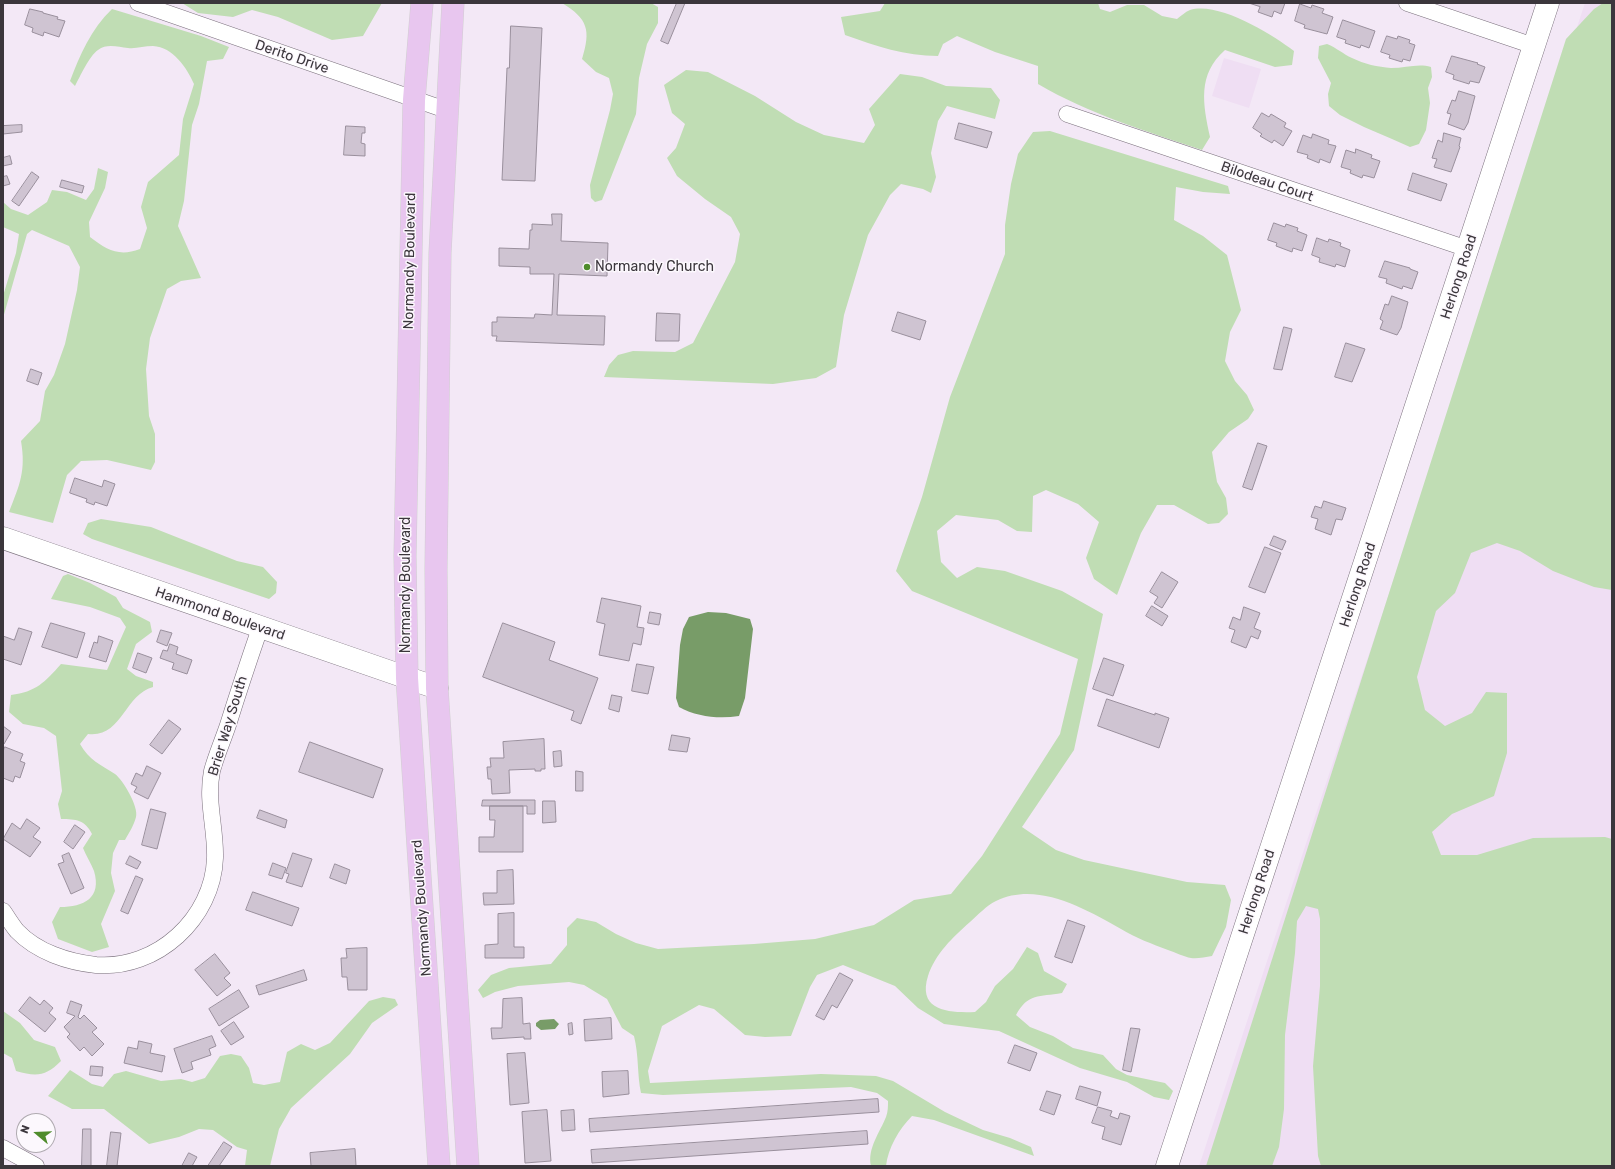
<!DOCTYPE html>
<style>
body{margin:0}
#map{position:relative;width:1615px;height:1169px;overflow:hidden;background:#f3e8f6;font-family:Rubik,sans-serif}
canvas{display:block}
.frame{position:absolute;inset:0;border:4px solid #3b363c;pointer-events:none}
.north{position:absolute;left:16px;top:1113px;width:40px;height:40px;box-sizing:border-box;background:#fcf8fd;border:1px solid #afaab0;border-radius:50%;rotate:289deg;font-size:11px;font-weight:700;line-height:16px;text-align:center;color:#3b363c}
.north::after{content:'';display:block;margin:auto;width:14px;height:18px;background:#4f8c2c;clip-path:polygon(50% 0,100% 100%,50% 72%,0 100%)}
</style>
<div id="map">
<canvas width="1615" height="1169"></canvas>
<div class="frame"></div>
<div class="north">N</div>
</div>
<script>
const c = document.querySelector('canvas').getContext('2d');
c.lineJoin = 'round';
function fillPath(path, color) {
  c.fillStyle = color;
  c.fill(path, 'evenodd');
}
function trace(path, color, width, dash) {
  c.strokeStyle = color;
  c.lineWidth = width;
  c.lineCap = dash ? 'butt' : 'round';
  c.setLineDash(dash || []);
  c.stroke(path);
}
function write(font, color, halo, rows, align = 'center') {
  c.font = font + ' Rubik,sans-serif';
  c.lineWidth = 3;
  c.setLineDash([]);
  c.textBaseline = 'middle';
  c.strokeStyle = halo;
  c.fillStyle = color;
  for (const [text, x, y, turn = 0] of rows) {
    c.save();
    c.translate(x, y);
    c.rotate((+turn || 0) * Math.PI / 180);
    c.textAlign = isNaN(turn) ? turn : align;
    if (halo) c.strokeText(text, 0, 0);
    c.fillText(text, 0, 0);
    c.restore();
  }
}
const built = new Path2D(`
 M1585,3H1612V1166H1199Z
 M1224,58L1261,69L1249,108L1212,96Z`);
const green = new Path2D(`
 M182,3H382L363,36L332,40L278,17L252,10L233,17L198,13Z
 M562,3H651L658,7V23L647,44L639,78L636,114L602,200L595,202L591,198L590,185L610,110L613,94L609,78L596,72L582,59C591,30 588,19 562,3Z
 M885,3H1098L1100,9L1110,12L1127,5H1144L1162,16L1177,19C1181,16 1185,12 1190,10C1218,1 1272,34 1294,51L1292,65L1275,67L1225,50C1197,75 1203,104 1210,137L1202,150C1146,131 1089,114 1038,84V66L995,52L957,36L943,44L938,56C905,56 876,46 845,35L841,17L880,11Z
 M1603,3H1612V590L1594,587L1553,571L1520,551L1497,543L1471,553L1455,593L1436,611L1417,677L1425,710L1445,726L1472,713L1486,692L1507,693V753L1494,796L1452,814L1432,832L1441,855H1477L1533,838L1605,837L1612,839V1166H1321L1318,1156L1313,1066L1320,986V919L1318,909L1306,906L1297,921L1295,953L1285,1035L1284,1109L1279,1147L1272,1166H1206L1566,39L1594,9Z
 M112,9L201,36L229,47L223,59L207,61L199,104L192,125L184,201L178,226L201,278L181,281L167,289L150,338L146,369L149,416L155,434V462L151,470L107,460L81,461L67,475L53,523L9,512C20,484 26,471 21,441L40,421L45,391L54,375L65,344L77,290L80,267L69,246L32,230L27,234L3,318V296L16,253L19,234L3,227V202L11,209L28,215L47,202L52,190L67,192L86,200L94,189L98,168L108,172L105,188L89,222L90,237C107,250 119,257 140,249L147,228L141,207L148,182L179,155L183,119L194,84C187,68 173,47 153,46C144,46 136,49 128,48C118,47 107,43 98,50C89,56 80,77 75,86L70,81C80,55 91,29 112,9Z
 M1327,44C1337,48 1343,54 1352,58C1364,64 1378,67 1391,68C1406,68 1418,63 1431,67L1432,77L1428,88L1430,103L1426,130L1419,144L1410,147L1392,139L1364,127L1340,115L1329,106L1328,94L1331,83L1318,58L1319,46Z
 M686,70L708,72L755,96L796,122L824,135L864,143L875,125L869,109L900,74L922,77L946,86L991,88L1000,100L995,119L947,106L938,121L931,153L936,177L931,193L923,189L901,184L890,195L868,235L844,315L836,367L816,378L773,384L604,377L609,365L618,355L633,351L675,352L693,343L735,262L740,234L731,217L705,199L677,176L667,158L676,148L685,124L672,113L664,85Z
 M1050,131L1228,186L1230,194L1203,192L1176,187L1174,220L1203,236L1227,255L1241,310L1230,332L1225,361L1235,381L1247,395L1254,410L1248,419L1229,432L1212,452L1217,482L1226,498L1228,514L1219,523L1208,524L1174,505H1157L1141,533L1117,595L1094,579L1086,558L1099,522L1078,504L1046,490L1033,496L1032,532L1017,531L998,520L956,515L937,531L941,562L957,578L977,567L1005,571L1062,591L1103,614L1074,750L1022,827L1056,850L1084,860L1187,882L1225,885L1231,900L1226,927L1212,956C1205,957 1197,959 1191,958C1184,957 1175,952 1168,950C1152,944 1136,938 1121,929C1085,909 1038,881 996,901C987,905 978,915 970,922C953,937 935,954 928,976C917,1011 949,1013 975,1012L986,1002L995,986L1013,969L1027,947L1038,953L1044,971L1067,984L1062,993C1039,997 1028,993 1016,1015L1030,1027L1053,1036L1073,1048L1103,1055L1116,1069L1127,1075L1165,1083L1173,1091L1169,1100L1154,1097L1127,1082L1080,1068L999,1031L944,1024L918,1008L895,986L843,965L817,975L810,987L791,1036L765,1037L745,1035L714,1009L699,1005L662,1026L648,1071L650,1083L821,1074L876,1076L893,1081L945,1112L983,1130L1010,1138L1031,1147L1034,1156L934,1120L912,1116C899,1129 888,1148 886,1166H871C867,1149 880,1132 886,1117C888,1112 888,1106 888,1101L877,1093L851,1087L663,1095L641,1093C637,1074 639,1056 634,1036L622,1028L607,999L584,985L569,982L518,986L495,992L483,998L478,990L491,975L509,968L551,964L567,945V928L577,918L596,922L616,934L636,943L658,949L754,944L815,939L874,925L914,900L951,894L982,856L1060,734L1078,659L912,591L896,571L922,497L950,397L1005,254V225L1011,184L1018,154L1033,132Z
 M101,519L151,527L237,561L263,567L277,582L276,593L269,599L92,539L83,534L88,523Z
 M68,574L90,583L116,597L123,608L150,622L152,632L136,644L127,669L136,676L153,682V687C124,695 122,738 88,734L80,744C89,760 101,765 115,774C123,780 139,807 136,817C134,825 129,833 125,840H119L113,853L111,873L115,891L101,924L109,947L92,952L58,939L52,922L60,907C84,907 102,898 94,871C91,863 86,856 83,848L92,834C85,820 76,819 61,819L58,804L62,791L56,736L44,728L23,724L9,712L11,695C36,692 45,682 61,664L107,670L126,627L120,618L90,607L51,599L63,576Z
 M383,997L395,999L398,1005L372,1023L350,1054L291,1108L279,1129L270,1166H245L247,1150L237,1147L213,1130L199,1129L179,1137L149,1144L104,1109H72L48,1096L70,1070L92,1084L103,1087L114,1074L126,1071L161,1081L181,1079L192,1082L205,1078L220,1056L231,1054L241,1056L249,1068L253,1083L264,1085L280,1082L287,1052L301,1044L315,1050L330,1043L369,1001Z
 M3,1011L20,1023L34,1040L55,1047L61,1061C46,1076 37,1077 16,1071L12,1058L3,1053Z`);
const water = new Path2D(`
 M708,612L726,613L750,619L753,629L745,698L739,716C719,719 697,717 679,707L676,698L680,645L683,629L689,617Z
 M554,1019L559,1024L555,1029L541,1030L536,1026V1023L540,1020Z`);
const building = new Path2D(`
 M677,3H685L668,44L661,41Z
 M1249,3H1285L1281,14L1274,11L1272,17L1258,12L1260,7Z
 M1300,4L1311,8L1312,5L1324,9L1322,13L1333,17L1327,34L1304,28L1305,25L1295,21Z
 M30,9L43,12V13L58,17L57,19L65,21L59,37L44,32L43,36L32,32L33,28L25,25Z
 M1343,20L1375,31L1369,48L1361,45L1360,48L1345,43L1346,40L1337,37Z
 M511,26L542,28L535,181L502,180L507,68H509Z
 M1387,36L1397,39L1398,36L1410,40L1409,43L1415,45L1410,61L1403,59L1402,62L1389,58L1390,55L1381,52Z
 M1452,56L1478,63L1477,64L1485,67L1479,83L1470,81L1469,84L1453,79L1454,75L1446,72Z
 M1459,91L1475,96L1468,123L1464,130L1448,124L1451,114L1447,113L1452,100L1455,101Z
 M1262,113L1269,117L1271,114L1286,123L1284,127L1292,131L1283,146L1274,140L1272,143L1260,136L1262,134L1253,128Z
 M959,123L992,132L987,148L955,139Z
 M22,125V132L3,134V126Z
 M346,126L365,127V133H362L361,143L365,144V156L344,155Z
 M1444,133L1461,138L1459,146L1460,147L1451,172L1434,167L1437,159L1432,158L1438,140L1442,142Z
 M1313,134L1329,140L1328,144L1336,146L1330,163L1320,159L1319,163L1307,158L1308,155L1297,152L1303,135L1311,138Z
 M1356,149L1372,155L1371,158L1380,161L1374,178L1363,175L1362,178L1350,173L1351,170L1341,167L1346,150L1355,153Z
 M10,156L12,164L3,166V158Z
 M32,172L39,177L19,206L12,201Z
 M1413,173L1447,184L1441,201L1408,190Z
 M7,176L10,184L3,186V177Z
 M62,180L84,186L82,193L60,187Z
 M552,214H562L561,241L608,243L607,276L559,274L557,315L605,316L604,345L496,341L497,336H492V322H497V317L534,318L535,314L552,315L554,274H530V267L499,266V248L529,249L530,230H532V224L552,225Z
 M1274,223L1285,227L1286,224L1298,228L1297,231L1307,235L1302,251L1293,248L1292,252L1276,246L1277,243L1268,240Z
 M1317,238L1328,242L1329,239L1341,243L1340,246L1350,250L1345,267L1336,264L1335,267L1319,262L1320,258L1312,255Z
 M1385,261L1410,268V269L1418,272L1412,289L1403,286L1402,289L1386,283L1387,279L1379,277Z
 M1392,296L1408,302L1401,328L1397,335L1380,329L1383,321L1380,319L1385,304L1388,305Z
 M898,312L926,321L920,340L892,331Z
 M657,313L680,314L679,341H656Z
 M1284,327L1292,329L1282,370L1274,369Z
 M1346,343L1365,349L1352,382L1335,377Z
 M31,369L42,373L38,385L27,381Z
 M1258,443L1267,446L1252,490L1243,487Z
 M75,478L102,487L104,480L115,484L107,506L95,502L94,505L86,502L87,499L70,493Z
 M1324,501L1346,508L1342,520L1336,519L1331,535L1315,529L1318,519L1311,517L1315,506L1321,508Z
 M1274,536L1286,541L1282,550L1270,545Z
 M1265,547L1281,553L1265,593L1249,587Z
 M1162,572L1178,582L1162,608L1154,603L1158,597L1150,592Z
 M602,598L641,606L637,627L644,628L641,645L633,643L629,661L599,655L605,624L597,622Z
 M1152,606L1168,616L1162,626L1146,616Z
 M1244,607L1260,613L1254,628L1261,631L1258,639L1251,636L1246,648L1231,642L1235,630L1229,628L1233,617L1240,620Z
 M650,612L661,614L659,625L648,623Z
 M51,623L85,633L77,658L42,647Z
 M503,623L555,642L549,660L598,678L581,724L571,720L574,711L483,677Z
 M19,628L32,632L21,665L3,659V636L14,640Z
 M161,630L172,633L167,646L157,642Z
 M99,636L113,641L106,662L89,657L94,642L97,643Z
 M170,644L178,647L176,654L192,660L187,674L172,669L174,663L160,658L163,650L167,651Z
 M138,653L152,658L146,673L133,668Z
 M1104,658L1124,665L1113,696L1093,689Z
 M637,664L654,667L648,694L632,691Z
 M612,695L622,697L619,712L609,709Z
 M1107,699L1155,715V713L1169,718L1159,748L1098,726Z
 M169,720L181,729L162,754L150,745Z
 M3,726L11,732L4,744H3Z
 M672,735L690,738L687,752L669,750Z
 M544,739L545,769H541V771H535V769L509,770L510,793L492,794L491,779H488L487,767H491L490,758H504L503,742Z
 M310,742L383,769L373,798L299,772Z
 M5,747L23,754L20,761L25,763L20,778L15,776L13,782L3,778V752Z
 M561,751L562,766L554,767L553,752Z
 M147,766L161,773L148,799L134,792L137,787L131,784L136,773L142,776Z
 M576,771L583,772V791H576Z
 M483,800H535V814H527V806H482Z
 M543,801H555L556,822L543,823Z
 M490,806H523V852H479V837H494L495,820H490Z
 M151,809L166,813L157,849L142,845Z
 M260,810L287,820L285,828L257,818Z
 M27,819L40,828L33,837L41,842L30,857L3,839L12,823L20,829Z
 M75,825L85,832L73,849L64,842Z
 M69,853L84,888L71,894L58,864L64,862L62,856Z
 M293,853L312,859L302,887L286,882L289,874L286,873Z
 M130,856L141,862L137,869L126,864Z
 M273,863L286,868L282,879L269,875Z
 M335,864L350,870L346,884L330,878Z
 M513,870L514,904L484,905L483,893H497V871Z
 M136,876L143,879L128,914L121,911Z
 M253,892L299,908L292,926L246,910Z
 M514,913V947H524V958H485V945L498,944V914Z
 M1068,920L1085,926L1072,963L1055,957Z
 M367,948V990H348L347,977H342L341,958H347L346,949Z
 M215,954L230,973L224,978L231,985L217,996L195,970Z
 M304,970L307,980L259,995L256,986Z
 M840,973L853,980L837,1008L832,1005L824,1020L816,1016Z
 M239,990L249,1007L219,1026L209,1009Z
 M30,997L40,1005L44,1000L53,1008L49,1013L56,1019L45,1032L19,1011Z
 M522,998L523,1024L530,1023L531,1039H524V1037L492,1039L491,1028H502L503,999Z
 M71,1001L82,1005L78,1017L80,1019L84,1015L97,1028L92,1032L104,1044L92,1056L84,1047L80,1051L67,1037L70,1034L64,1027L75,1016L67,1013Z
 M611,1018L612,1039L585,1041L584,1020Z
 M234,1022L244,1037L231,1045L221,1031Z
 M572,1023L573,1034L569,1035L568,1024Z
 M1131,1028L1140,1029L1131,1072L1123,1070Z
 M212,1036L216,1046L209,1049L211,1055L191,1062L193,1069L182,1073L174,1049Z
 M139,1041L152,1044L150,1053L165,1056L162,1072L124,1063L128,1047L137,1049Z
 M1015,1045L1037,1053L1030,1071L1008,1063Z
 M525,1053L529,1103L510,1105L507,1054Z
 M91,1066L103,1067L102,1076L90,1075Z
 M628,1071L629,1094L603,1097L602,1072Z
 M1080,1086L1101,1092L1097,1106L1076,1099Z
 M1047,1091L1061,1095L1054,1115L1040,1110Z
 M878,1099L879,1112L590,1132L589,1119Z
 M1098,1107L1112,1111L1110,1116L1118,1119L1120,1113L1130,1116L1121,1145L1102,1139L1105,1127L1092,1123Z
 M547,1110L551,1161L525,1163L522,1112Z
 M574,1110L575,1130L562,1131L561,1111Z
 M83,1129H91V1166H82Z
 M867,1131L868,1144L592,1163L591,1150Z
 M111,1132L121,1133L117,1166H107Z
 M224,1142L232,1147L219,1166H208Z
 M355,1149L356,1166H311L310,1153Z
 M189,1153L197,1157L192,1166H182Z`);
const street = new Path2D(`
 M138,3L446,110
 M1407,3L1534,46
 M1067,114L1468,249
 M3,911C8,918 12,925 17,931C37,952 68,962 96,965C157,970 213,918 215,858C216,829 206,801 212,771C216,756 223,740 228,725C238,693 249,660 260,628
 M3,1148L36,1166`);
const secondary = new Path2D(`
 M3,538L437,688
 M1167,1166L1548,3`);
const primary = new Path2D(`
 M422,3L414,100L405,556L407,678L439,1166
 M453,3L440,253L436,569L437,688L468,1166`);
const markers = [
 [587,267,4,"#4f8c2c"]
];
const streetNames = [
 ["Derito Drive",292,57,19],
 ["Bilodeau Court",1267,182,19],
 ["Normandy Boulevard",410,261,-89],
 ["Herlong Road",1459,277,-72],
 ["Normandy Boulevard",406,585,-90],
 ["Herlong Road",1358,585,-72],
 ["Hammond Boulevard",220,614,19],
 ["Brier Way South",228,726,-73],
 ["Herlong Road",1257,892,-72],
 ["Normandy Boulevard",422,908,-94]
];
const poiNames = [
 ["Normandy Church",595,267]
];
fillPath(built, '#efdef3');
fillPath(green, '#c0ddb4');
fillPath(water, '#789c68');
fillPath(building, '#cfc4d2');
trace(building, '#998f9c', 1);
trace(street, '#7a707c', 17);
trace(secondary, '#7a707c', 23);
trace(primary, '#d0cfd0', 23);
trace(street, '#fff', 16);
trace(secondary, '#fff', 22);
trace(primary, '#e8c6ef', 22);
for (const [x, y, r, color] of markers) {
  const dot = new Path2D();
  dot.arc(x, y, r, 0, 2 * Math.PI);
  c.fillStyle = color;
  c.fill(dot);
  trace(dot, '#fcf8fd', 1.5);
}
write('14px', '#3b363c', '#fcf8fd', streetNames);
write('14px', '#3b363c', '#fcf8fd', poiNames, 'left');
</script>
